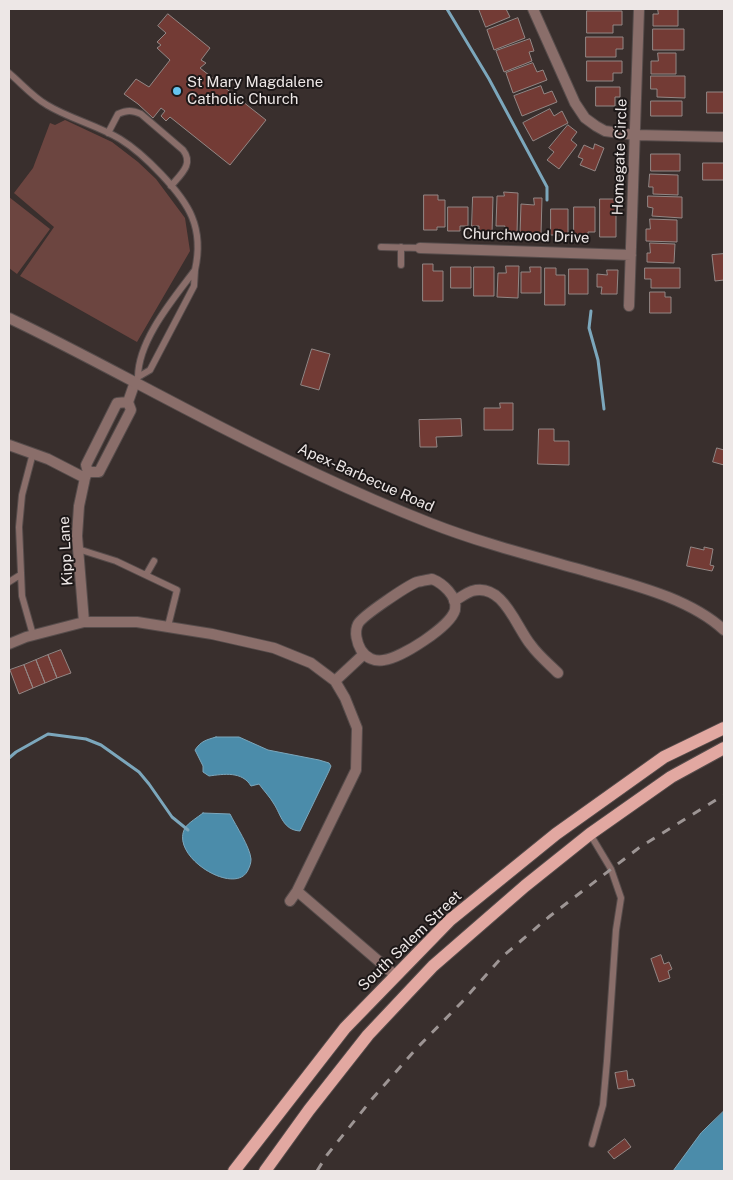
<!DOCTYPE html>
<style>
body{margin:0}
#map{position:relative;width:733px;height:1180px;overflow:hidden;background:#392f2d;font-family:"Public Sans",sans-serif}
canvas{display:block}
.frame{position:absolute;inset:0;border:10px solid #ede7e6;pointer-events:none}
</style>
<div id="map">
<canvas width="733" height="1180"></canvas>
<div class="frame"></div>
</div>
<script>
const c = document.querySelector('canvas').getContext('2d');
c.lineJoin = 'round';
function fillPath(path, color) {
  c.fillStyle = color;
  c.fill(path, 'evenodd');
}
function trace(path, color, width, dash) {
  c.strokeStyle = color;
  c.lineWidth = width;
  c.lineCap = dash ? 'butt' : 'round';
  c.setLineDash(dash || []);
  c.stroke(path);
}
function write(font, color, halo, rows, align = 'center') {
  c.font = font + ' "Public Sans",sans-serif';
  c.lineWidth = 4;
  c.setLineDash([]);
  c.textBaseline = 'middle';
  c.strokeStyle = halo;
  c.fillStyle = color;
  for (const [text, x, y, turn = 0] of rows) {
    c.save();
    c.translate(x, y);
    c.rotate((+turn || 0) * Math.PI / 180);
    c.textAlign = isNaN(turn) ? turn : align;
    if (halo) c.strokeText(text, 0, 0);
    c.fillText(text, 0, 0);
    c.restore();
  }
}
const green = new Path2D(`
 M65,120L112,142L138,162L156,179L185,218L190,251L137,342L20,276L54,227L14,193L33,168L50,123L55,125Z
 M9,197L50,229L17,274L9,268Z`);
const water = new Path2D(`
 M216,737H239L268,750L319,760L329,763L331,766L329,771L300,831C283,830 281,815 274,804C270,797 264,791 259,784L251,786C242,771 224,774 209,776L203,772V766L195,750C201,741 206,740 216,737Z
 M203,813L230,814C236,826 250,847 251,859C251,863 250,866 248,870C236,897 169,857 185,828C188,823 198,817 203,813Z
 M724,1111V1171H673L701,1133Z`);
const stream = new Path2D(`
 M447,9L489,79L547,187V200
 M591,311L589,328L598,360L604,409
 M9,758L16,752L48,734L86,739L101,745L139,772L149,784L172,817L188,830`);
const building = new Path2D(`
 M479,9H506L510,17L486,27Z
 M658,9H678V26H653V14H658Z
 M587,11H622V25H613V33H587Z
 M168,14L210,48L201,60L206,63L200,68L266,120L230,165L170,117L166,121L161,116L165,111L161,108L153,118L138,104L124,94L136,79L149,87L170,60L157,48L161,45L157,42L166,33L158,26Z
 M518,18L525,38L494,50L487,30Z
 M653,29H684V50H653Z
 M586,37H623V49H616V57H586Z
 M530,39L534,51L529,52L532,61L504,72L496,51Z
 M658,53H676V74H651V61H658Z
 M587,61H622V73H613V81H587Z
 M533,63L537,72L543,70L547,80L513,93L506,73Z
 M651,76H685V98L657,97V89H651Z
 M541,86L544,94L552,91L557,102L522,116L514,96Z
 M596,87H620V97H615V106H596Z
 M707,92H724V113H707Z
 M651,101H682V116H651Z
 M550,109L554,116L562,111L568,123L533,141L523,123Z
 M568,125L577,132L571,140L577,145L559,169L547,160L554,152L549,148Z
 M595,144L604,148L595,171L580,165L583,159L578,157L584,145L593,149Z
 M651,154H680V171H651Z
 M703,163H724V180H703Z
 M650,174L678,175V195L653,194V187H649Z
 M504,192L518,193L517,234H504L505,226H496L497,196H504Z
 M424,195H438V200H445V227H437V230H424Z
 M648,196L682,197V218L652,216L653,208L648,207Z
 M473,197H493L492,234L479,233V226H472Z
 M534,198H542L541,234H520L521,204L534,205Z
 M600,199H616V237H600Z
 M448,207H468V226H460V231H448Z
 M574,207H595V232H588V236H574Z
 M551,209H568V235H551Z
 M650,219L677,220V242L646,241V229H650Z
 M650,243L675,244L674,263L647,262V253H650Z
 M724,254V280L715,281L712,255Z
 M423,264H433V271H443V301H423Z
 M506,266H519L518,298L497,297L498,273H506Z
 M451,267H471V288H451Z
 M474,267H494V296H474Z
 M530,267H541V293H521V272H530Z
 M545,268H556V275H565V305H545Z
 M645,268H680V288H651V279H645Z
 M569,269H588V294H569Z
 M607,270H618L617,294H601L602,287H597V274L607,275Z
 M650,292H665V297H671V313H650Z
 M312,349L330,354L319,390L301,385Z
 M500,403H513V430H484V408H500Z
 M461,419L462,436L436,437L437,447H420L419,420Z
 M539,429H554V441H569V465L538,464Z
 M717,448L724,450V465L713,462Z
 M691,547L704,550V547L713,549L710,565L714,566L712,571L687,566Z
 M61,650L71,673L57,678L48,655Z
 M48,655L57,678L45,683L36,660Z
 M36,660L45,683L33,688L24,665Z
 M24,665L33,688L19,694L10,670Z
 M661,955L664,964L669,962L672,969L668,971L670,978L659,982L651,959Z
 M627,1071L628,1080L633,1079L635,1086L618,1089L615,1073Z
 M625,1139L631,1147L614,1159L608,1152Z`);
const service = new Path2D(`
 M9,73C21,83 33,97 47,105C70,119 97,125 120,139C143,153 182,192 192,217C199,234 199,252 195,270
 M108,133L118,114C127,110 132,110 141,114L183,150C194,164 181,174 171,186
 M381,247L420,248
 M401,265V247
 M135,382L138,377L150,370L194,286L195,270C174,298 138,340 138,377
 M78,549L116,561L177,590L168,626
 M146,575L154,561
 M9,582L20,575
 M33,635L22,596L19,527L22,495L33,453
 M590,834L611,869L621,898L616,930L607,1061L603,1105L592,1144`);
const minor = new Path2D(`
 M533,9L575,103L585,118L596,126L605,131L635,135L724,137
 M420,248L631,255
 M629,306L639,9
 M128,402L135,382
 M9,445L48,459L85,478L87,473
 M88,472H99L131,410L128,402
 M88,472L86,465L117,403L128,402
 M432,579C442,583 458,596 455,610C450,627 401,658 384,660C375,662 366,658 361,650C357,643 354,632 358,624C362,616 407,586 417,582C421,581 427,580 432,579Z
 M454,601C460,598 466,593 472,591C503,582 516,627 531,645C538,655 549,664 558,673
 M84,622L77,536L79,506L85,478
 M9,644L26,637L84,622H137L212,634L274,648L311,663L335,681L345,698L357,728L356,770L297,891L290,901
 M335,681L364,654
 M297,891L396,976`);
const tertiary = new Path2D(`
 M9,318C68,346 126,378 184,408C264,450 346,490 430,523C483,544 544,559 599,575C641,587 691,600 724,630`);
const primary = new Path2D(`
 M234,1171L345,1028L450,920L556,834L664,757L724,728
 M265,1171L309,1110L368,1035L433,966L525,886L590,834L671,777L724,748`);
const rail = new Path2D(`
 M317,1171L327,1155L372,1099L416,1049L462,1002L502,957L550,916L640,847L724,795`);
const markers = [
 [177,91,5,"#66c4ef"]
];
const poiNames = [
 ["St Mary Magdalene",187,82],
 ["Catholic Church",187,99]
];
const streetNames = [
 ["Homegate Circle",620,157,-88],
 ["Churchwood Drive",526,236,2],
 ["Apex-Barbecue Road",366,478,24],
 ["Kipp Lane",66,551,-93],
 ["South Salem Street",410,941,-44]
];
fillPath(green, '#6c4540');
fillPath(water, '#4b8caa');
trace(water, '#7ca7bc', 1);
trace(stream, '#7ca7bc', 3);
fillPath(building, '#733b35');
trace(building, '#938785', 1);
trace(service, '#564c4b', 8);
trace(minor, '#564c4b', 12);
trace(tertiary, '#564c4b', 12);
trace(primary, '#564c4b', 14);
trace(service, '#8a6e6a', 6);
trace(minor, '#8a6e6a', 10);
trace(tertiary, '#8a6e6a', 10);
trace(primary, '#e2a8a1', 12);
trace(rail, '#9d9594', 3, [9, 9]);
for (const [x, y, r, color] of markers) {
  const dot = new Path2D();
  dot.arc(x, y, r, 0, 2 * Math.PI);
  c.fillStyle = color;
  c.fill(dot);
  trace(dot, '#1d1818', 2);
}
write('15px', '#ede7e6', '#1d1818', poiNames, 'left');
write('15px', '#ede7e6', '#1d1818', streetNames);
</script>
